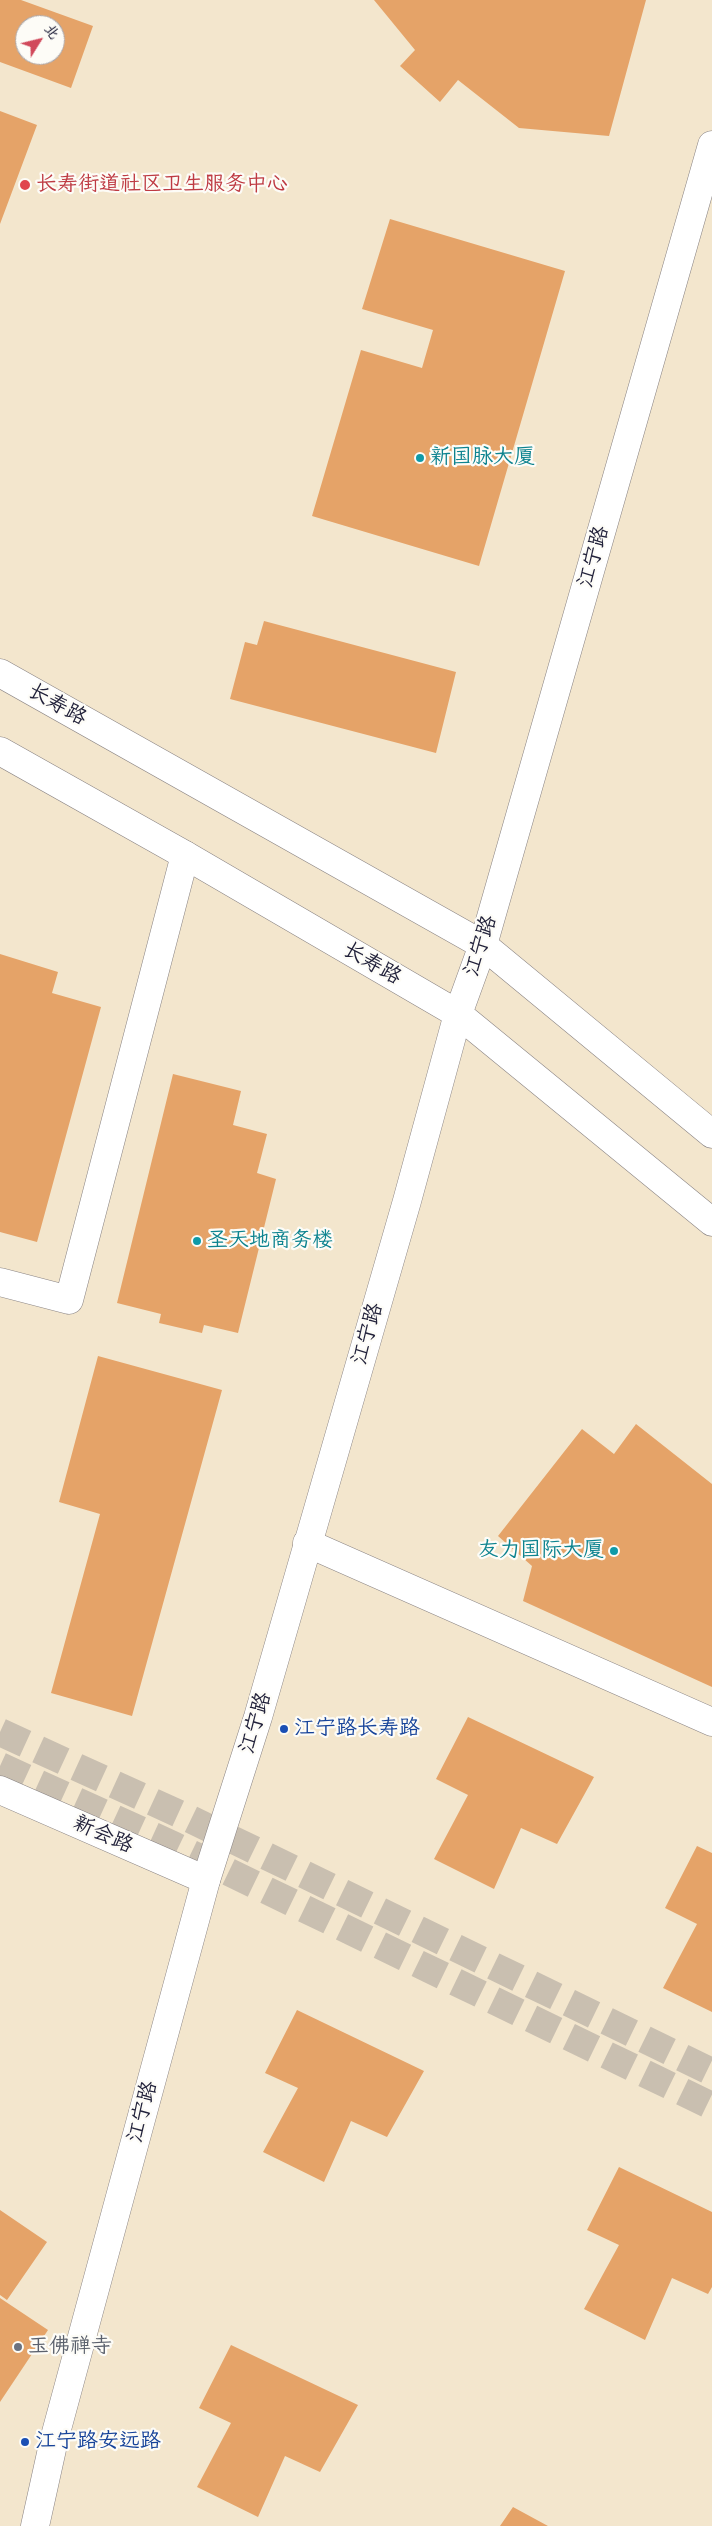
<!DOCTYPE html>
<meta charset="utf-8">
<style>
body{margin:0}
#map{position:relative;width:712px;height:2526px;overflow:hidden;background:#f3e6cd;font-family:Itim,"LXGW WenKai TC",sans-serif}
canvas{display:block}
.north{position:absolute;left:15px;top:15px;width:50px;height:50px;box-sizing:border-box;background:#fdfcf7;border:1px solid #a5a5ac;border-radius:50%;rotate:54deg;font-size:14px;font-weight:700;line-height:20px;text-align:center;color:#22223b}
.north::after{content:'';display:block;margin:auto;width:18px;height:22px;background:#d1495b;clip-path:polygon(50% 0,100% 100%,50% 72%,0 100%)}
</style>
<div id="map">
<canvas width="712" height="2526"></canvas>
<div class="north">北</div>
</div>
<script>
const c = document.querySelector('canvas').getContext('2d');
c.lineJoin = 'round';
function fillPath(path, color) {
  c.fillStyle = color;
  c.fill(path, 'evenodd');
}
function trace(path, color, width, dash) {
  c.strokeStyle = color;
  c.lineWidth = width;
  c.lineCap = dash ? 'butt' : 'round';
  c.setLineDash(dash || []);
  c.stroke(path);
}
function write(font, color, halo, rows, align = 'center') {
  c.font = font + ' Itim,"LXGW WenKai TC",sans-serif';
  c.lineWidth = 4.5;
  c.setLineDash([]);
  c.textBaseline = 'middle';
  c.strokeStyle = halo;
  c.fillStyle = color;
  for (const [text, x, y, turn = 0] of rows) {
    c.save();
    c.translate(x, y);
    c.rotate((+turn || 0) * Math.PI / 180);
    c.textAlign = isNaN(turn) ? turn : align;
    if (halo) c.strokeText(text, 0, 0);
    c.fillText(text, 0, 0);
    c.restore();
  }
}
const building = new Path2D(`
 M0,0H21L93,26L71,88L0,62ZM25,25H55V55H25Z
 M374,0H646L609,136L519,128L458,80L440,102L400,66L415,50Z
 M0,111L37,125L0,224Z
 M390,219L565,271L479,566L312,516L361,350L422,368L433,330L362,309Z
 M264,621L456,672L436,753L230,699L245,642L257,645Z
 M0,954L58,972L52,993L101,1007L37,1242L0,1232Z
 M173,1074L241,1091L233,1125L267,1134L257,1173L276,1179L238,1333L204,1325L202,1333L159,1323L161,1314L117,1303Z
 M98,1356L222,1390L132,1716L51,1693L100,1514L59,1502Z
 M636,1424L712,1484V1687L523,1601L532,1566L498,1536L582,1429L614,1454Z
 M468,1717L594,1777L557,1844L521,1828L494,1889L434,1859L468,1795L436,1779Z
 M697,1846L712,1853V2012L663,1988L697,1924L665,1908Z
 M297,2010L424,2071L387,2137L351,2121L324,2182L263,2152L298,2088L265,2073Z
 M619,2167L712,2212V2287L708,2294L672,2278L645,2340L584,2309L619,2245L587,2230Z
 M0,2210L47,2242L7,2300L0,2295Z
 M0,2298L48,2330L0,2402Z
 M231,2345L358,2405L320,2472L285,2456L258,2517L197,2487L231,2423L199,2408Z
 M513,2507L548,2526H500Z`);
const highwayTunnel = new Path2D(`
 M0,1732L188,1818L712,2072
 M0,1766L175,1846L712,2106`);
const minor = new Path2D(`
 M0,1282L69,1300L185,855
 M307,1543L712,1722
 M0,1790L206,1880`);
const major = new Path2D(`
 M0,673L483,945L712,1134
 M0,751L185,855L458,1014L712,1222
 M35,2526L54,2440L206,1880L258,1717L407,1201L458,1014L483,945L712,145`);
const markers = [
 [25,185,6,"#e0444e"],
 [420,458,5,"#0f9aa8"],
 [197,1241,5,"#0f9aa8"],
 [614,1551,5,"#0f9aa8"],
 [284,1729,5,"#1a4fb4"],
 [18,2347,5,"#6b7280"],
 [25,2442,5,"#1a4fb4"]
];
const healthNames = [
 ["长寿街道社区卫生服务中心",36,185]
];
const cultureNames = [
 ["新国脉大厦",430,458],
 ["圣天地商务楼",207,1241],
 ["友力国际大厦",604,1551,"right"]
];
const streetNames = [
 ["江宁路",594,557,-74],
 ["长寿路",57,705,29],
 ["江宁路",481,946,-72],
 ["长寿路",372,964,30],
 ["江宁路",368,1334,-74],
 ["江宁路",256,1723,-73],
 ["新会路",103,1835,24],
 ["江宁路",143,2112,-75]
];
const transitNames = [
 ["江宁路长寿路",294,1729],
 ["江宁路安远路",35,2442]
];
const worshipNames = [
 ["玉佛禅寺",28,2347]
];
fillPath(building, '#e5a368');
trace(highwayTunnel, '#c9bfb0', 28, [28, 14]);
trace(minor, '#8a8484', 29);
trace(major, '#8a8484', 29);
trace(minor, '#fff', 28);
trace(major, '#fff', 28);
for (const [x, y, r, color] of markers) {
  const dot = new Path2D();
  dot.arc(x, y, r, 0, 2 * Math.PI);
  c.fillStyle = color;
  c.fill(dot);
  trace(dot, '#fdfcf7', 2);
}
write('21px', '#be3a42', '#fdfcf7', healthNames, 'left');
write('21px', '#0d838f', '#fdfcf7', cultureNames, 'left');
write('21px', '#22223b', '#fdfcf7', streetNames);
write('21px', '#164399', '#fdfcf7', transitNames, 'left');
write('21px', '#5b616d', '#fdfcf7', worshipNames, 'left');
</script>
